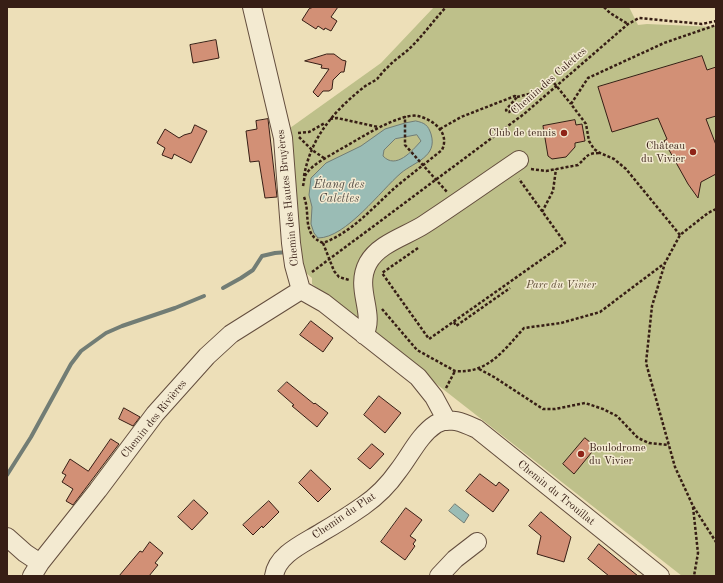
<!DOCTYPE html>
<meta charset="utf-8">
<style>
body{margin:0}
#map{position:relative;width:723px;height:583px;overflow:hidden;background:#eddfb8;font-family:"Old Standard TT",serif}
canvas{display:block}
.frame{position:absolute;inset:0;border:8px solid #371e15;pointer-events:none}
</style>
<div id="map">
<canvas width="723" height="583"></canvas>
<div class="frame"></div>
</div>
<script>
const c = document.querySelector('canvas').getContext('2d');
c.lineJoin = 'round';
function fillPath(path, color) {
  c.fillStyle = color;
  c.fill(path, 'evenodd');
}
function trace(path, color, width, dash) {
  c.strokeStyle = color;
  c.lineWidth = width;
  c.lineCap = dash ? 'butt' : 'round';
  c.setLineDash(dash || []);
  c.stroke(path);
}
function write(font, color, halo, rows, align = 'center') {
  c.font = font + ' "Old Standard TT",serif';
  c.lineWidth = 3;
  c.setLineDash([]);
  c.textBaseline = 'middle';
  c.strokeStyle = halo;
  c.fillStyle = color;
  for (const [text, x, y, turn = 0] of rows) {
    c.save();
    c.translate(x, y);
    c.rotate((+turn || 0) * Math.PI / 180);
    c.textAlign = isNaN(turn) ? turn : align;
    if (halo) c.strokeText(text, 0, 0);
    c.fillText(text, 0, 0);
    c.restore();
  }
}
const green = new Path2D(`
 M434,7H629L638,25L647,24L716,27V576H682L439,386L312,284V278L300,268L283,133L381,63Z`);
const water = new Path2D(`
 M416,121C425,123 428,125 431,134C438,157 414,162 401,173C381,190 346,238 318,238L314,233L311,224L312,207L309,195L311,178L326,163L361,146L385,129L405,123ZM417,135L421,141C412,151 396,170 383,156L384,150L395,139Z
 M455,504L469,515L464,523L449,511Z`);
const stream = new Path2D(`
 M223,288L241,278L253,270L262,256L275,253L288,252
 M7,475L31,437L71,364L81,351L106,333L122,326L175,308L204,296`);
const building = new Path2D(`
 M314,7H338L331,17L337,21L331,31L325,28L324,30L318,26L316,29L302,20L309,9Z
 M216,40L219,58L193,63L190,45Z
 M327,54H334L342,60L346,61L344,72H341L333,80L332,89L329,91H323L318,97L313,92L329,69L321,68L322,65L305,61Z
 M702,56L707,70L716,67V116L706,119L716,145V174L701,182L698,198L688,184L664,141L667,139L658,118L612,132L598,87Z
 M268,119L277,197L265,198L259,161L250,162L246,131L257,129L256,121Z
 M575,120L576,125L582,124L585,141L575,143V147L566,157L552,159L548,156L543,126Z
 M195,125L207,131L191,163L174,154L172,159L162,155L165,148L157,143L165,129L179,138L184,135L191,133Z
 M311,321L333,338L323,352L300,335Z
 M287,382L314,404L315,403L328,413L317,427L292,406L294,405L278,391Z
 M379,396L401,413L385,433L364,415Z
 M124,408L140,417L133,426L119,419Z
 M585,438L596,447L574,474L563,464Z
 M111,439L119,444L73,505L66,501L73,489L62,482L66,475L62,473L70,459L88,471Z
 M372,444L384,454L370,469L358,459Z
 M311,470L331,489L318,502L299,483Z
 M480,474L496,486L499,482L509,490L493,512L466,491Z
 M194,500L208,513L192,530L178,517Z
 M269,501L279,512L263,528L262,526L253,535L243,525Z
 M406,508L422,520L410,536L416,540L413,544L415,546L405,560L381,542Z
 M541,512L571,537L564,562L537,554L541,536L529,526Z
 M150,542L163,553L155,563L158,565L149,576H119L140,551L142,552Z
 M599,544L638,576H609L588,559Z`);
const path = new Path2D(`
 M604,7L610,13L628,24
 M517,97L533,93
 M330,119L337,118L378,127
 M440,129L461,117L515,96L517,97L506,110L507,112H509L550,83H554L571,104
 M298,133L309,132L325,123
 M299,137L312,150L324,158
 M531,169L546,171L578,165C587,157 586,153 600,153
 M304,176C311,137 334,111 364,87C368,84 373,82 377,79C380,76 383,71 387,68C393,61 401,56 408,50C422,37 433,21 446,7
 M303,186C304,182 304,177 306,174C314,163 328,157 339,150C361,138 381,124 405,117V145L447,192
 M304,197C311,214 301,234 323,243C353,232 374,206 398,185C413,173 427,162 442,150C450,133 434,120 418,116C414,115 409,116 405,117
 M716,209L708,213L680,235L665,263L652,306L646,363L675,467L693,506L716,542
 M542,212L553,191L556,169
 M680,235L626,169L614,159L600,153L594,149L589,141L586,124L571,104L588,78L664,43L716,25
 M323,243L334,271L339,277L349,280
 M418,248L382,273L429,339L565,243L519,179
 M312,272L524,114L628,24L639,18L702,24L716,21
 M382,309L417,350L455,371C488,374 504,350 524,328L561,323L600,312L665,263
 M454,322L456,326L510,288
 M479,369L494,377L543,409H555L585,403L603,409L617,416L638,438L649,443L669,445
 M446,388L455,371
 M693,507L698,553L694,576`);
const minor = new Path2D(`
 M252,7L283,138L291,243L294,265L301,290L324,303L418,377L434,397L447,421
 M364,335C376,313 354,289 368,263C379,243 407,236 425,224C457,203 488,181 519,160
 M7,537L25,553L40,563
 M32,576L40,563L98,490L155,414L207,356L231,334L301,290
 M274,576C277,554 305,543 322,532C336,524 350,515 363,506C376,497 389,484 398,471C410,456 419,435 436,424C450,416 464,423 477,429L660,576
 M439,576L455,559L477,542`);
const markers = [
 [564,133,4,"#8f2418"],
 [693,152,4,"#8f2418"],
 [581,454,4,"#8f2418"]
];
const streetNames = [
 ["Chemin des Calettes",549,81,-41],
 ["Chemin des Hautes Bruyères",288,198,-96],
 ["Chemin des Rivières",154,419,-51],
 ["Chemin du Trouillat",556,493,39],
 ["Chemin du Plat",344,516,-34]
];
const poiNames = [
 ["Club de tennis",556,133],
 ["Château",685,146],
 ["du Vivier",685,159],
 ["Boulodrome",589,448,"left"],
 ["du Vivier",589,461,"left"]
];
const parkNames = [
 ["Parc du Vivier",561,285]
];
const waterNames = [
 ["Étang des",339,185],
 ["Calettes",339,199]
];
fillPath(green, '#bec08a');
fillPath(water, '#9abcb5');
trace(water, '#727d75', 1);
trace(stream, '#727d75', 4);
fillPath(building, '#d29076');
trace(building, '#371e15', 1);
trace(minor, '#644e3e', 20);
trace(path, '#371e15', 2.5, [3, 2]);
trace(minor, '#f3ead1', 18);
for (const [x, y, r, color] of markers) {
  const dot = new Path2D();
  dot.arc(x, y, r, 0, 2 * Math.PI);
  c.fillStyle = color;
  c.fill(dot);
  trace(dot, '#f3ead1', 1.5);
}
write('11px', '#371e15', '#f3ead1', streetNames);
write('11px', '#371e15', '#f3ead1', poiNames, 'right');
write('italic 11px', '#604f38', '#f3ead1', parkNames);
write('italic 12px', '#554d45', '#f3ead1', waterNames);
</script>
